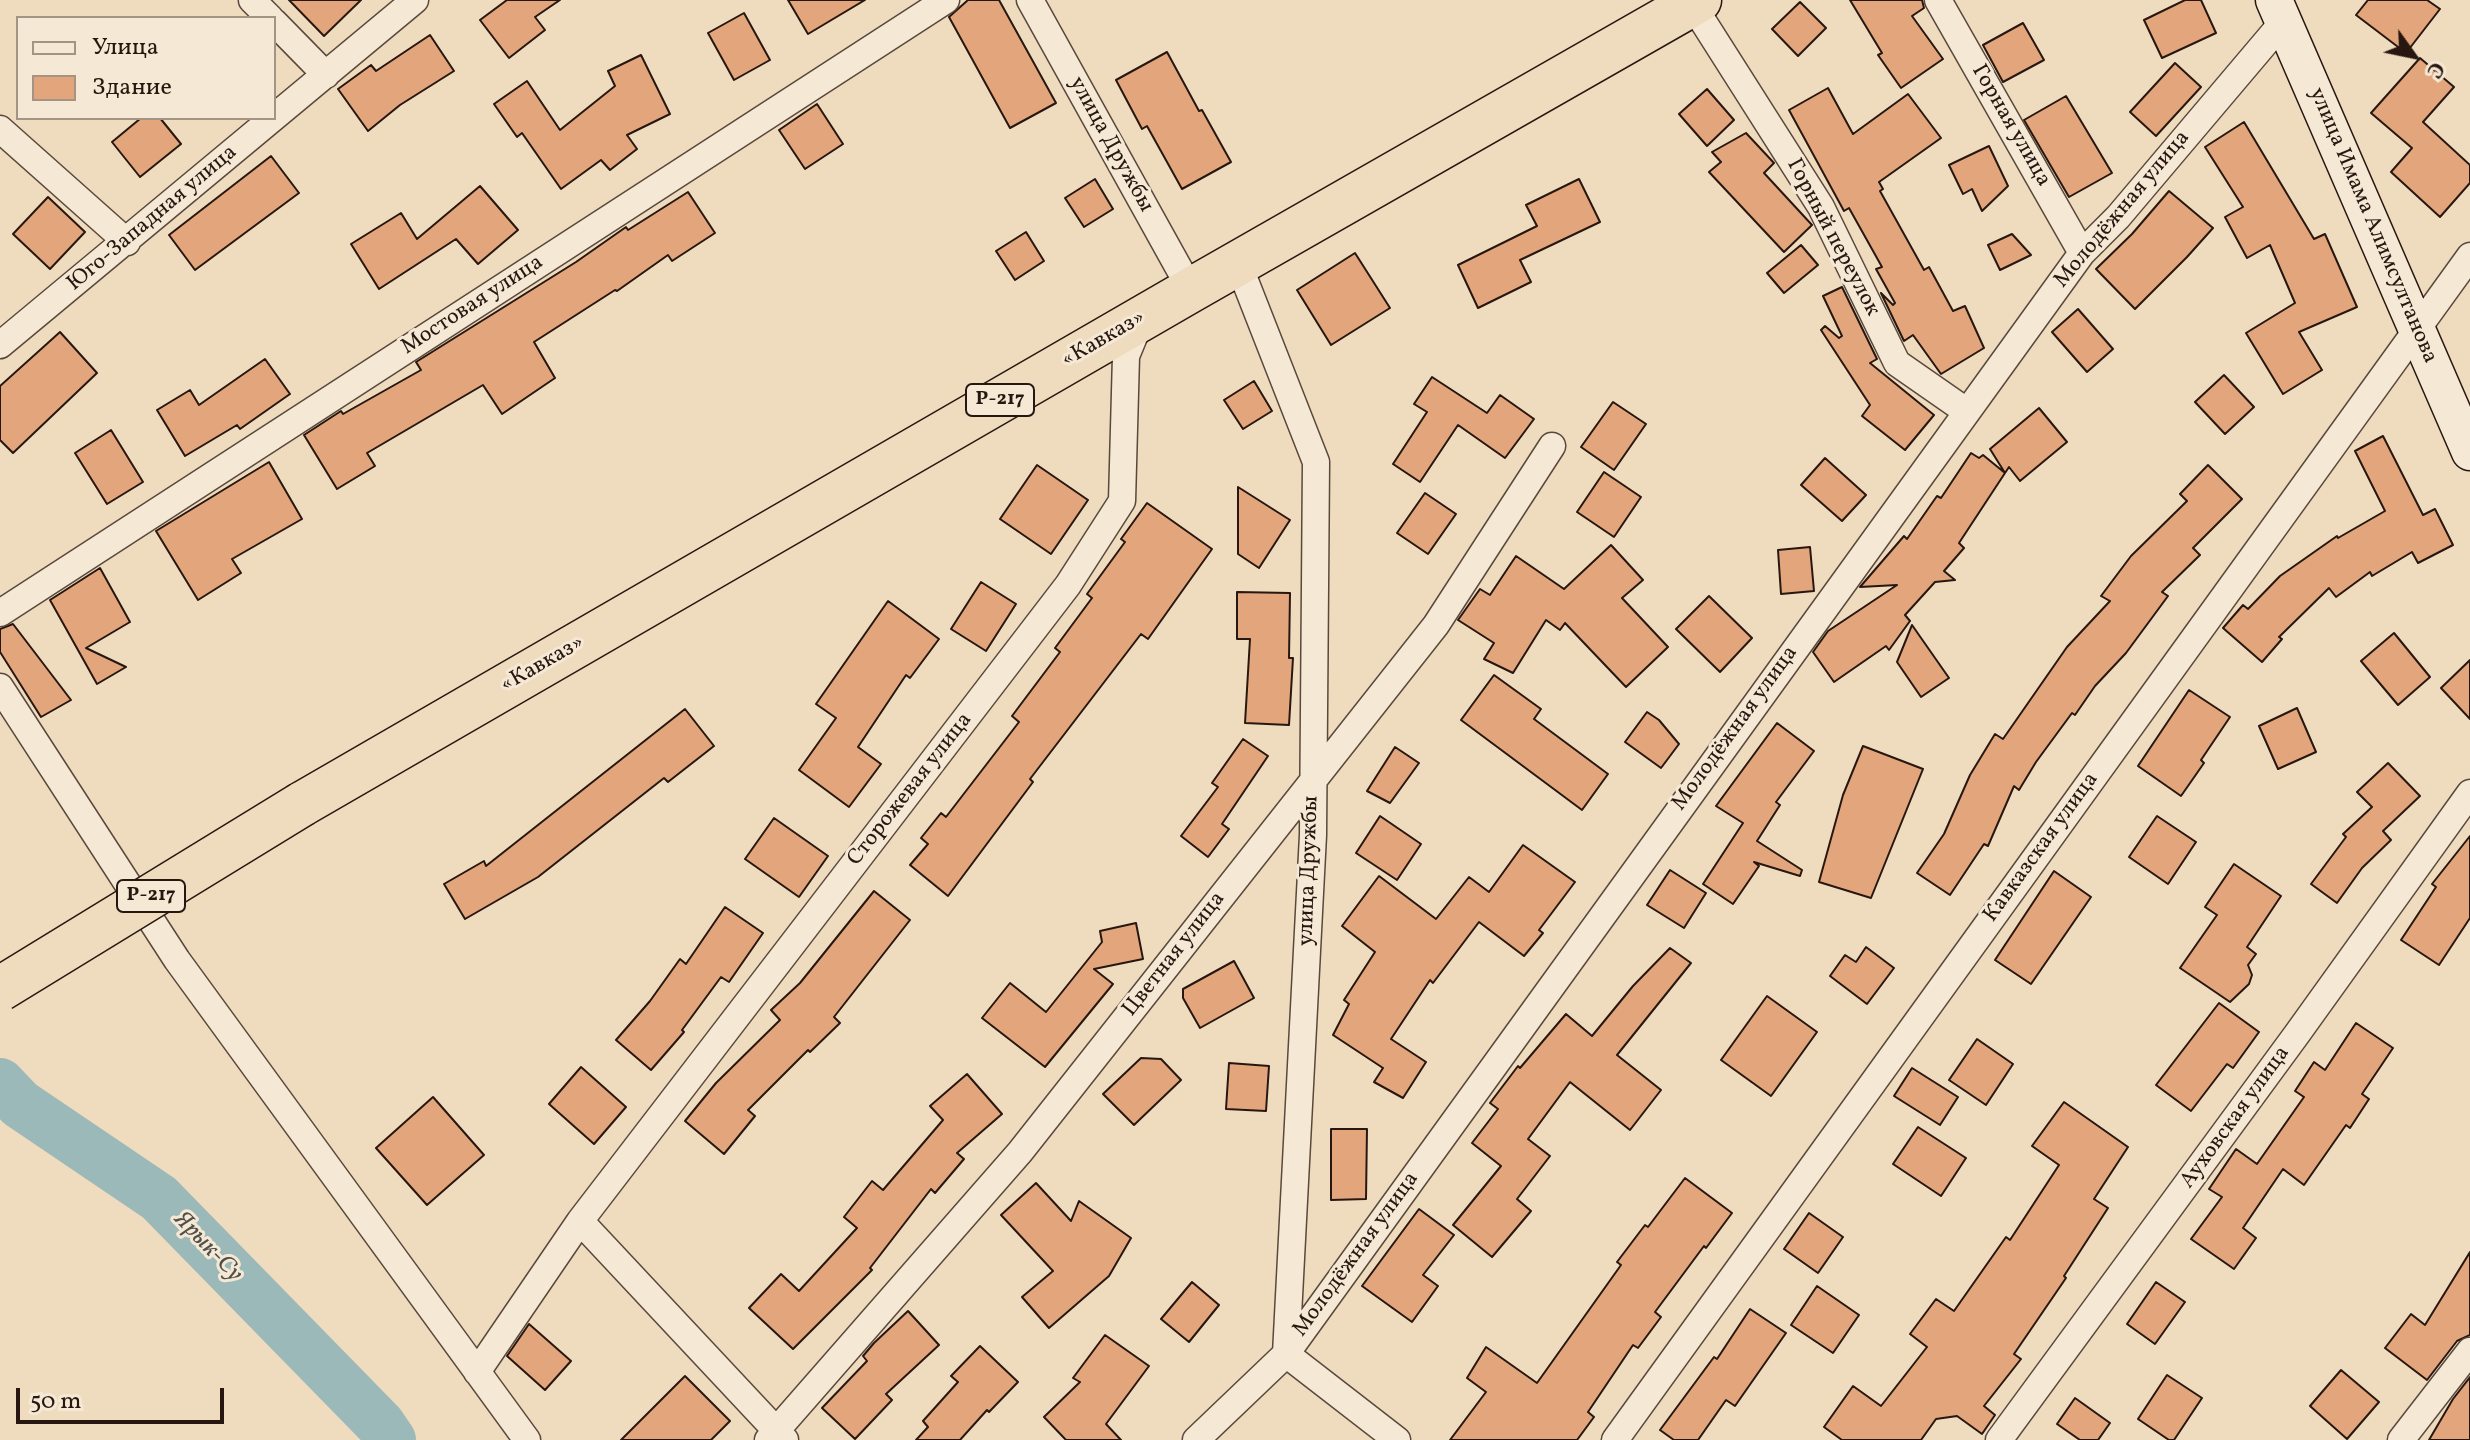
<!DOCTYPE html>
<meta charset="utf-8">
<style>
body{margin:0}
#map{position:relative;width:2470px;height:1440px;overflow:hidden;background:#efdbbe;font-family:Vollkorn,serif}
canvas{display:block}
.legend{position:absolute;left:16px;top:16px;width:260px;height:104px;box-sizing:border-box;background:#f5e8d5;border:2px solid #a39486;margin:0;padding:10px 14px;list-style:none;font-size:24px;color:#271710}
.legend li{display:flex;align-items:center;gap:16px;height:40px}
.legend b{width:40px;border:2px solid #a39486}
.north{position:absolute;left:2374px;top:16px;width:80px;height:80px;-webkit-text-stroke:6px #f5e8d5;paint-order:stroke;rotate:123deg;font-size:22px;font-weight:700;line-height:32px;text-align:center;color:#271710}
.north::after{content:'';display:block;margin:auto;width:28px;height:36px;background:#271710;clip-path:polygon(50% 0,100% 100%,50% 72%,0 100%)}
.scale{position:absolute;left:16px;top:1388px;width:208px;height:36px;box-sizing:border-box;border:4px solid #271710;border-top:0;padding-left:10px;font-size:24px;line-height:28px;white-space:nowrap;color:#271710;-webkit-text-stroke:6px #f5e8d5;paint-order:stroke}
</style>
<div id="map">
<canvas width="2470" height="1440"></canvas>
<ul class="legend">
<li><b style="height:10px;background:#f5e8d5"></b>Улица</li>
<li><b style="height:22px;background:#e3a67c"></b>Здание</li>
</ul>
<div class="north">С</div>
<div class="scale">50 m</div>
</div>
<script>
const c = document.querySelector('canvas').getContext('2d');
c.lineJoin = 'round';
function trace(path, color, width, dash) {
  c.strokeStyle = color;
  c.lineWidth = width;
  c.lineCap = dash ? 'butt' : 'round';
  c.setLineDash(dash || []);
  c.stroke(path);
}
function fillPath(path, color) {
  c.fillStyle = color;
  c.fill(path, 'evenodd');
}
function write(font, color, halo, rows, align = 'center') {
  c.font = font + ' Vollkorn,serif';
  c.lineWidth = 6;
  c.setLineDash([]);
  c.textBaseline = 'middle';
  c.strokeStyle = halo;
  c.fillStyle = color;
  for (const [text, x, y, turn = 0] of rows) {
    c.save();
    c.translate(x, y);
    c.rotate((+turn || 0) * Math.PI / 180);
    c.textAlign = isNaN(turn) ? turn : align;
    if (halo) c.strokeText(text, 0, 0);
    c.fillText(text, 0, 0);
    c.restore();
  }
}
const river = new Path2D(`
 M0,1083L20,1104L159,1198L380,1424L391,1440`);
const building = new Path2D(`
 M289,0H361L324,36Z
 M507,0H560L535,17L545,30L509,58L480,20Z
 M788,0H865L808,34Z
 M968,0H999L1056,103L1010,128L949,17Z
 M1850,0H1922L1924,8L1912,16L1943,59L1901,88L1878,55L1882,53Z
 M2185,0H2201L2216,33L2162,58L2144,20Z
 M2368,0H2427L2440,9L2406,53L2356,15Z
 M1800,2L1826,28L1798,56L1772,29Z
 M744,13L770,60L734,80L708,33Z
 M2023,23L2044,60L2003,82L1983,45Z
 M430,35L454,71L400,105L368,131L338,89L371,65L376,71Z
 M1167,52L1199,111L1202,110L1231,162L1182,189L1147,126L1142,129L1116,80Z
 M641,55L670,114L627,135L637,149L610,170L601,160L561,189L522,133L517,137L494,104L527,81L560,130L615,86L608,71Z
 M2420,58L2454,87L2423,122L2470,165V183L2440,217L2391,172L2412,148L2371,113Z
 M2175,63L2201,87L2156,136L2130,112Z
 M1828,88L1853,134L1908,94L1941,138L1879,182L1883,189L1880,191L1924,270L1929,267L1953,311L1965,306L1984,348L1941,374L1913,335L1904,341L1881,293L1893,305L1895,303L1876,269L1882,267L1849,208L1844,211L1789,110Z
 M1707,89L1734,120L1707,146L1679,114Z
 M2066,96L2112,173L2069,197L2024,120Z
 M817,104L843,144L805,169L779,130Z
 M141,118H160L181,144L140,177L112,142Z
 M2244,122L2314,239L2325,234L2357,307L2299,332L2322,370L2283,394L2246,333L2295,303L2270,245L2247,258L2225,217L2243,207L2205,147Z
 M1746,133L1774,163L1764,173L1812,225L1784,252L1709,172L1721,162L1712,152Z
 M1989,146L2008,186L1982,211L1972,189L1963,194L1949,165Z
 M271,156L299,193L195,270L169,235Z
 M1095,179L1113,209L1084,227L1065,198Z
 M1579,179L1600,222L1520,260L1531,282L1478,308L1458,265L1537,226L1526,205Z
 M480,186L518,230L478,264L456,239L379,289L351,244L401,213L417,239Z
 M2169,191L2213,228L2187,257L2135,309L2096,269L2132,234Z
 M688,192L715,233L672,261L668,255L617,291L615,290L534,342L555,378L502,414L483,385L367,453L375,466L337,489L304,435L341,411L343,414L421,370L416,362L576,262L626,227L628,230Z
 M48,197L85,232L50,269L13,234Z
 M1026,232L1044,261L1015,280L996,251Z
 M2012,234L2031,255L2000,270L1988,245Z
 M1801,245L1818,265L1784,293L1767,273Z
 M1355,253L1390,308L1331,345L1297,290Z
 M1842,287L1877,359L1870,363L1934,415L1905,450L1862,416L1870,405L1821,330L1825,326L1839,338L1842,336L1823,296Z
 M2078,309L2113,349L2087,372L2052,332Z
 M60,332L97,373L13,453L0,440V386Z
 M265,359L290,394L240,429L237,425L185,456L157,410L190,390L199,405Z
 M2224,375L2254,407L2225,434L2195,402Z
 M1432,377L1487,413L1500,395L1534,419L1505,458L1458,425L1420,482L1393,464L1427,412L1414,404Z
 M1254,381L1272,411L1243,429L1224,400Z
 M1613,402L1646,424L1614,470L1581,447Z
 M2039,408L2067,442L2020,481L2009,467L2005,473L1990,449Z
 M111,430L143,482L107,504L75,453Z
 M2383,436L2423,515L2435,509L2453,545L2418,563L2412,552L2372,576L2370,572L2336,597L2329,588L2279,637L2282,639L2262,662L2223,628L2243,605L2248,609L2280,576L2337,536L2338,538L2385,511L2355,451Z
 M1971,453L1979,458L1983,455L2005,473L1959,543L1964,548L1944,571L1955,580L1935,582L1905,615L1910,621L1889,650L1886,646L1834,682L1813,652L1828,631L1897,585L1860,587L1904,536L1907,539L1937,496L1941,498Z
 M1825,458L1866,495L1842,521L1801,485Z
 M269,462L302,519L232,559L241,573L198,600L156,531Z
 M1037,465L1088,500L1051,554L1000,519Z
 M2208,465L2242,499L2193,548L2200,555L2162,592L2168,596L2126,653L2095,686L2075,715L2072,713L2036,762L2019,790L2014,786L1988,846L1984,844L1950,895L1917,873L1944,834L1970,775L1995,734L2003,739L2067,647L2110,601L2101,596L2131,556L2187,501L2180,494Z
 M1604,472L1641,497L1614,537L1577,512Z
 M1238,487L1290,520L1259,568L1238,554Z
 M1425,493L1456,514L1428,554L1397,533Z
 M1147,503L1212,549L1148,639L1141,634L1030,779L1033,782L948,896L910,865L928,844L921,838L941,813L946,817L1019,722L1012,716L1060,652L1055,648L1092,598L1087,594L1125,542L1121,539Z
 M1611,545L1643,580L1622,598L1668,647L1626,687L1565,623L1560,630L1546,620L1513,673L1484,659L1494,643L1458,620L1480,589L1490,595L1516,556L1564,589Z
 M1810,547L1814,591L1781,594L1778,550Z
 M100,568L130,622L86,648L126,667L97,684L50,600Z
 M981,582L1016,604L986,651L951,629Z
 M1237,592L1290,593L1289,658H1293L1289,725L1245,723L1250,639H1237Z
 M1709,596L1752,638L1720,672L1676,629Z
 M888,601L939,639L910,678L906,675L858,747L881,764L849,807L799,770L836,718L816,704Z
 M13,624L71,700L41,717L0,652V629Z
 M1912,625L1949,678L1921,697L1897,662Z
 M2394,633L2430,677L2398,705L2361,661Z
 M2470,660V719L2441,688Z
 M1494,675L1541,709L1534,719L1608,774L1582,810L1461,720Z
 M2189,690L2230,717L2201,760L2204,763L2181,796L2138,766Z
 M2297,708L2316,752L2278,769L2259,726Z
 M685,709L714,746L668,782L664,778L538,877L465,919L444,884L484,861L486,866Z
 M1647,712L1659,720L1679,744L1661,768L1625,742Z
 M1777,723L1814,751L1776,802L1780,805L1757,841L1802,870L1800,876L1754,862L1759,866L1733,904L1703,884L1743,823L1716,806Z
 M1243,739L1268,756L1222,824L1229,829L1208,857L1181,836L1218,787L1212,783Z
 M1863,746L1923,769L1871,898L1819,882L1843,795Z
 M1395,747L1419,763L1390,803L1367,791Z
 M2388,763L2420,796L2383,831L2391,840L2362,868L2337,903L2311,884L2346,837L2343,834L2372,807L2357,792Z
 M1380,816L1421,844L1397,880L1356,853Z
 M2157,816L2196,842L2168,884L2129,857Z
 M774,818L828,856L799,897L745,859Z
 M2470,836V918L2439,965L2401,940L2436,887L2432,884Z
 M1523,845L1575,882L1539,930L1543,933L1524,956L1479,922L1433,983L1430,980L1391,1039L1426,1062L1403,1098L1374,1082L1383,1068L1333,1035L1349,1004L1344,1000L1375,952L1342,926L1379,876L1436,919L1469,877L1489,892Z
 M2234,864L2281,896L2247,947L2256,954L2248,965L2252,975L2249,984L2230,1002L2180,968L2217,915L2205,907Z
 M1670,870L1706,893L1684,928L1647,905Z
 M2054,871L2091,897L2031,984L1995,960Z
 M874,891L910,920L834,1017L840,1023L810,1052L808,1050L748,1110L755,1116L724,1154L685,1121L716,1083L780,1020L771,1010L800,983Z
 M725,907L763,933L729,982L721,977L682,1030L684,1032L651,1070L616,1040L650,1001L680,959L686,964Z
 M1136,923L1143,959L1094,969L1113,984L1045,1067L982,1018L1010,983L1046,1012L1102,942L1100,931Z
 M1866,947L1894,968L1867,1004L1830,976L1845,955L1856,962Z
 M1670,948L1691,963L1617,1055L1661,1090L1630,1130L1570,1082L1528,1139L1550,1156L1517,1199L1531,1211L1492,1257L1453,1225L1501,1166L1472,1143L1498,1109L1490,1103L1518,1066L1520,1068L1566,1014L1592,1036L1633,986Z
 M1234,961L1254,998L1200,1028L1183,998V989Z
 M1767,996L1817,1032L1771,1096L1721,1060Z
 M2219,1003L2259,1032L2233,1068L2227,1064L2191,1111L2156,1085Z
 M2356,1023L2393,1048L2362,1094L2369,1099L2350,1128L2346,1125L2304,1185L2283,1169L2243,1228L2256,1238L2234,1269L2191,1239L2222,1197L2209,1189L2236,1149L2257,1164L2304,1097L2295,1091L2314,1062L2325,1070Z
 M1977,1039L2013,1064L1986,1105L1949,1080Z
 M1141,1058L1161,1059L1181,1080L1134,1125L1103,1094Z
 M1229,1063L1269,1066L1266,1111L1226,1109Z
 M581,1067L626,1107L594,1144L549,1104Z
 M1912,1068L1958,1097L1940,1125L1894,1096Z
 M967,1074L1002,1114L957,1153L964,1159L935,1193L931,1189L870,1268L872,1270L793,1349L749,1308L781,1274L799,1291L857,1228L844,1217L872,1181L883,1190L943,1120L930,1106Z
 M433,1097L484,1155L427,1205L376,1148Z
 M2064,1102L2128,1147L2094,1199L2108,1208L2064,1276L2066,1278L2014,1354L2021,1359L1984,1406L1995,1415L1982,1434L1957,1416L1936,1419L1921,1440H1842L1824,1427L1853,1386L1881,1406L1927,1347L1910,1334L1936,1299L1954,1311L2006,1237L2010,1240L2059,1165L2032,1146Z
 M1918,1127L1966,1158L1941,1196L1893,1164Z
 M1331,1129H1367L1366,1199L1331,1200Z
 M1685,1178L1732,1213L1706,1248L1704,1246L1655,1312L1661,1317L1638,1348L1633,1345L1588,1412L1594,1417L1577,1440H1450L1486,1392L1467,1378L1486,1347L1537,1383L1621,1265L1617,1262L1645,1225L1648,1227Z
 M1036,1183L1071,1221L1079,1201L1131,1238L1109,1276L1049,1328L1022,1297L1053,1271L1001,1215Z
 M1419,1209L1454,1235L1423,1275L1438,1286L1412,1322L1362,1286Z
 M1809,1213L1843,1237L1818,1273L1784,1249Z
 M2470,1252V1335L2457,1341L2427,1380L2385,1348L2411,1314L2425,1325Z
 M1192,1282L1219,1305L1189,1342L1161,1319Z
 M2156,1282L2185,1302L2155,1344L2127,1324Z
 M1817,1286L1859,1315L1833,1353L1791,1325Z
 M1750,1309L1786,1333L1735,1406L1726,1400L1698,1440H1674L1660,1430L1714,1357L1717,1359Z
 M908,1311L939,1345L886,1394L892,1400L855,1439L822,1408L867,1361L863,1356L874,1343Z
 M529,1324L571,1361L545,1390L507,1356Z
 M1105,1335L1149,1366L1106,1424L1121,1440H1066L1044,1417L1080,1382L1073,1378Z
 M980,1346L1018,1382L989,1412L987,1410L960,1440H916L928,1427L923,1421L958,1382L951,1376Z
 M2341,1370L2379,1402L2347,1439L2310,1406Z
 M2167,1375L2202,1398L2174,1440H2169L2138,1419Z
 M685,1376L730,1421L711,1440H621Z
 M2470,1377V1440H2429L2453,1399Z
 M2075,1398L2110,1423L2098,1440H2080L2057,1424Z`);
const street = new Path2D(`
 M252,0L270,18
 M1030,0L1191,290
 M1938,0L2082,253
 M1692,4L1821,207L1897,363L1966,411
 M274,22L326,75
 M0,129L127,242
 M1238,263L1316,462L1313,835L1286,1354
 M0,345L415,0
 M0,613L946,0
 M0,687L177,960L527,1440
 M580,1221L785,1440
 M1286,1354L1397,1440
 M477,1372L580,1221L1068,585L1122,501L1126,356L1140,322
 M768,1440L1020,1152L1436,625L1552,446
 M1196,1440L1286,1354L2082,253L2118,217L2283,22
 M1615,1440L2470,256
 M1999,1440L2297,1034L2470,793
 M2401,1440L2470,1351`);
const secondary = new Path2D(`
 M2274,0L2470,452`);
const highway = new Path2D(`
 M302,804L1191,290L1699,0`);
const highwayBridge = new Path2D(`
 M0,989L302,804`);
const shields = [
 [1000,400,68],
 [151,896,68]
];
const shieldNames = [
 ["Р-217",1000,400],
 ["Р-217",151,896]
];
const streetNames = [
 ["Горная улица",2010,126,60],
 ["улица Дружбы",1110,145,61],
 ["Молодёжная улица",2123,210,-50],
 ["Юго-Западная улица",153,219,-40],
 ["улица Имама Алимсултанова",2372,226,67],
 ["Горный переулок",1832,238,62],
 ["Мостовая улица",473,306,-33],
 ["«Кавказ»",1104,340,-30],
 ["«Кавказ»",543,665,-30],
 ["Молодёжная улица",1736,729,-54],
 ["Сторожевая улица",911,790,-52],
 ["Кавказская улица",2042,848,-54],
 ["улица Дружбы",1310,871,-88],
 ["Цветная улица",1175,955,-52],
 ["Ауховская улица",2236,1118,-54],
 ["Молодёжная улица",1357,1255,-54]
];
const waterNames = [
 ["Ярык-Су",207,1248,46]
];
trace(river, '#9cb9b9', 50);
fillPath(building, '#e3a67c');
trace(building, '#271710', 2);
trace(street, '#59483c', 29);
trace(secondary, '#271710', 39);
trace(highway, '#271710', 47);
trace(street, '#f5e8d5', 26);
trace(secondary, '#f5e8d5', 36);
trace(highway, '#efdbbe', 44);
trace(highwayBridge, '#271710', 47, []);
trace(highwayBridge, '#efdbbe', 44);
for (const [x, y, w] of shields) {
  const box = new Path2D();
  box.roundRect(x - w / 2, y - 16, w, 32, 6);
  c.fillStyle = '#f5e8d5';
  c.fill(box);
  trace(box, '#271710', 2);
}
write('bold 20px', '#271710', null, shieldNames);
write('22px', '#271710', '#f5e8d5', streetNames);
write('italic 24px', '#50504b', '#f5e8d5', waterNames);
</script>
